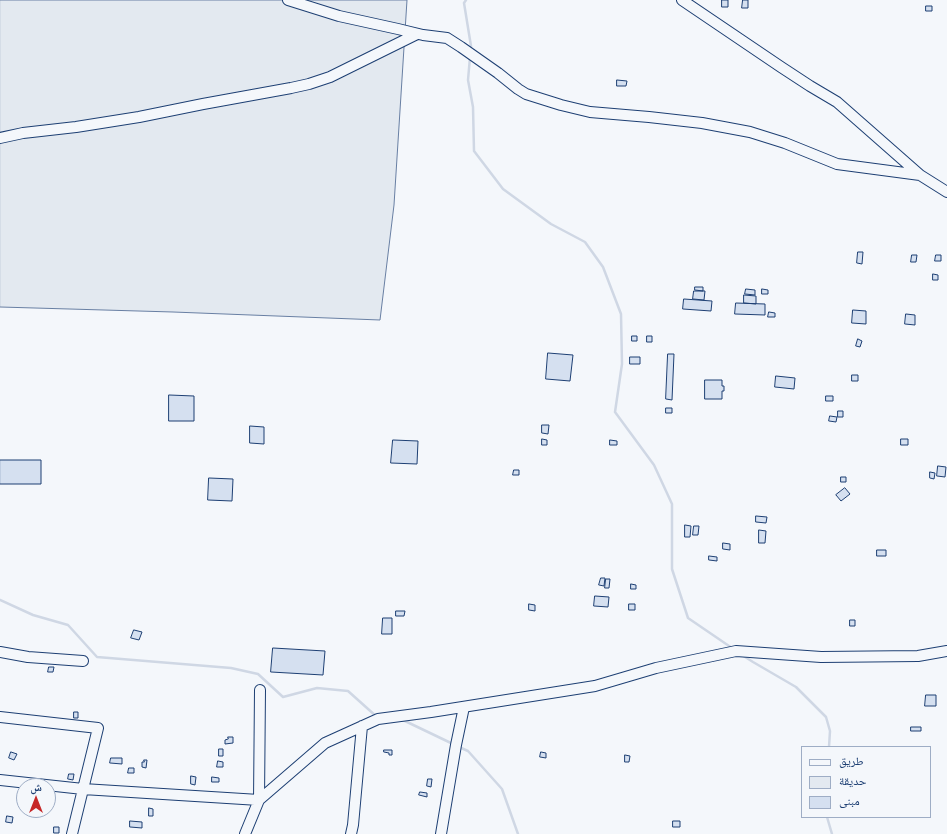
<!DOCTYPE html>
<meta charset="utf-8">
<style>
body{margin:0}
#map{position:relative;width:947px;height:834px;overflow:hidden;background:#f4f7fb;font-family:"Crimson Pro","Noto Naskh Arabic",serif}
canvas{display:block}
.legend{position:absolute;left:801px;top:746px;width:130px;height:72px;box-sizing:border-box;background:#f4f7fb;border:1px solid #9eadc5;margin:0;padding:5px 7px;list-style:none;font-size:12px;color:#1d3f73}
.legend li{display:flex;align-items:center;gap:8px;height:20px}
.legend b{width:20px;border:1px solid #9eadc5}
.north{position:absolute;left:16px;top:778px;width:40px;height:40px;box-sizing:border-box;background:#f4f7fb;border:1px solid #9eadc5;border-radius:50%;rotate:0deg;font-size:11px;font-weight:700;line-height:16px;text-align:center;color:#1d3f73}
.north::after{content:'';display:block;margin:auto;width:14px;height:18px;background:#c62828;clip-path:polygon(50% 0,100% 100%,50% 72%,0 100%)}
</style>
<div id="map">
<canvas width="947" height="834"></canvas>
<ul class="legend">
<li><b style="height:5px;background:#f4f7fb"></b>طريق</li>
<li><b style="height:11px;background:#e3e9f0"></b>حديقة</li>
<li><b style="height:11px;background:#d5e0f0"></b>مبنى</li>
</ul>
<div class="north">ش</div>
</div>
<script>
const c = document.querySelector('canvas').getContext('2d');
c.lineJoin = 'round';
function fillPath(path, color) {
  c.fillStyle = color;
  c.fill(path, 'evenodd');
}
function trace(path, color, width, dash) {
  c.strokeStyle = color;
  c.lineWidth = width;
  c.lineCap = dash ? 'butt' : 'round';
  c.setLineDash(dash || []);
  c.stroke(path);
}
const green = new Path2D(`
 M0,0H407L394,205L380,320L173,312L0,307Z`);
const stream = new Path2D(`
 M466,0L464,3L471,46V50
 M470,57L468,80L473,107L474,151L503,189L551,224L585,242L603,267L621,314L622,364L615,412L654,465L672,504V569L688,618L732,648
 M0,600L33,615L68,625L97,657L231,668L258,674L283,697L317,688L348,691L377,717
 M742,655L753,662L796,687L826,717L830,731L829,747
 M401,720L405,721L453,744
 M459,747L468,751L502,789L518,834
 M827,817L832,834`);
const building = new Path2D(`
 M722,0H728V7H722Z
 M743,0H748V8H742Z
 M926,6H932V11H926Z
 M617,80L627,81L626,86H617Z
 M858,252H863L862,264L857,263Z
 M912,255H917L916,262H911Z
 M936,255H941V261H935Z
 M933,274L938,275V280H933Z
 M695,287H703V291L695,290Z
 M746,289L755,290V295L745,294Z
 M762,289L768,290V294H762Z
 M694,291H705L704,300L693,299Z
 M744,295L756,296V304L744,303Z
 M684,299L712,301L711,311L683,309Z
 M736,303L765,304V315L735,314Z
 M853,310L866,311V324L852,323Z
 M769,312L775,313V317H768Z
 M906,314L915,315V325L905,324Z
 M632,336H637V341H632Z
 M647,336H652V342H647Z
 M858,339L862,341L860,347L856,346Z
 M548,353L573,355L570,381L546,379Z
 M668,354H674L672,400L666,399Z
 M630,357H640V364H630Z
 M852,375H858V381H852Z
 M776,376L795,378L794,389L775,387Z
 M705,380H722V386H724V391H722V399H705Z
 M169,395L194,396V421H169Z
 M826,396H833V401H826Z
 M666,408H672V413H666Z
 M838,411H843V417H838Z
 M830,416L837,417L836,422L829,421Z
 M542,425H549L548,434L542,433Z
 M250,426L264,427V444L250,443Z
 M542,439L547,440V445H542Z
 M901,439H908V445H901Z
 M393,440L418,441L417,464L391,463Z
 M610,440L617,441V445H610Z
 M0,460H41V484H0Z
 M938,466L946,467L945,477L937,476Z
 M514,470H519V475H513Z
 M930,472L935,473L934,479L930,478Z
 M841,477H846V482H841Z
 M209,478L233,479L232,501L208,500Z
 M845,488L850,494L841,501L836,495Z
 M756,516L767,517L766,523L756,522Z
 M685,525L691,526L690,537H685Z
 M694,526H699L698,535H693Z
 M759,530L766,531L765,543H759Z
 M723,543L730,544V550L723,549Z
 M877,550H886V556H877Z
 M709,556L717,557V561L709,560Z
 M601,578H605L604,586L599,585Z
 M606,579H610L609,588H605Z
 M631,584L636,585V589H631Z
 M595,596L609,597L608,607L594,606Z
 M529,604L535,605V611L529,610Z
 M629,604H635V610H629Z
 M396,611H405L404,616H396Z
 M383,618H392V634H382Z
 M850,620H855V626H850Z
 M134,630L142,632L139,640L131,638Z
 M273,648L325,651L323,675L271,672Z
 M49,667H54L53,672H48Z
 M926,695H936V706H925Z
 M74,712H78V718H74Z
 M911,727H921V731H911Z
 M228,737H233V743L225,744V740L228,739Z
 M219,749H223V756H219Z
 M384,750H392V755H389V753L384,752Z
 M11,752L17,754L14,760L9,758Z
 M541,752L546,753V758L540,757Z
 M625,755L630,756L629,762H625Z
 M111,758H122V764L110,763Z
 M144,760H147L146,768L142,767V762H144Z
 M218,761L223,762V767H217Z
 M129,768H134V773H128Z
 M69,774H74L73,780L68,779Z
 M191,776L196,777L195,785L191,784Z
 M212,777L219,778V782H212Z
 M428,779H432L431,787L427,786Z
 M420,792L427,793V797L419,795Z
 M149,808L153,809V816H149Z
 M7,816L13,817L12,823L6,822Z
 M130,821L142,822V828L130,827Z
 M673,821H680V827H673Z
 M54,827H59V833H54Z`);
const minor = new Path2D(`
 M288,0L339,16L398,29L423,35L447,38L461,47L498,73L518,89L526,94L561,105L590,112L649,117L702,123L750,132L785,143L837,164L920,175
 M682,0L781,67L810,86L837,102L920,175L947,192
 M0,138L23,133L76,127L139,117L203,104L291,88L309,84L330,77L417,34
 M0,652L28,657L83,661
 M0,717L98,728L72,834
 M0,780L83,789L259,800L325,743L378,719L431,712L595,686L656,668L736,651L821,657L918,656L947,651
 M245,834L259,800L260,690
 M351,834L353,825L362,726
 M441,834L456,745L464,707`);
fillPath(green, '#e3e9f0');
trace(green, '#687fa3', 1);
trace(stream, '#cfd7e4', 2.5);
fillPath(building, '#d5e0f0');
trace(building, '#1d3f73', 1);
trace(minor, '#1d3f73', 12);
trace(minor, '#f4f7fb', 10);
</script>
